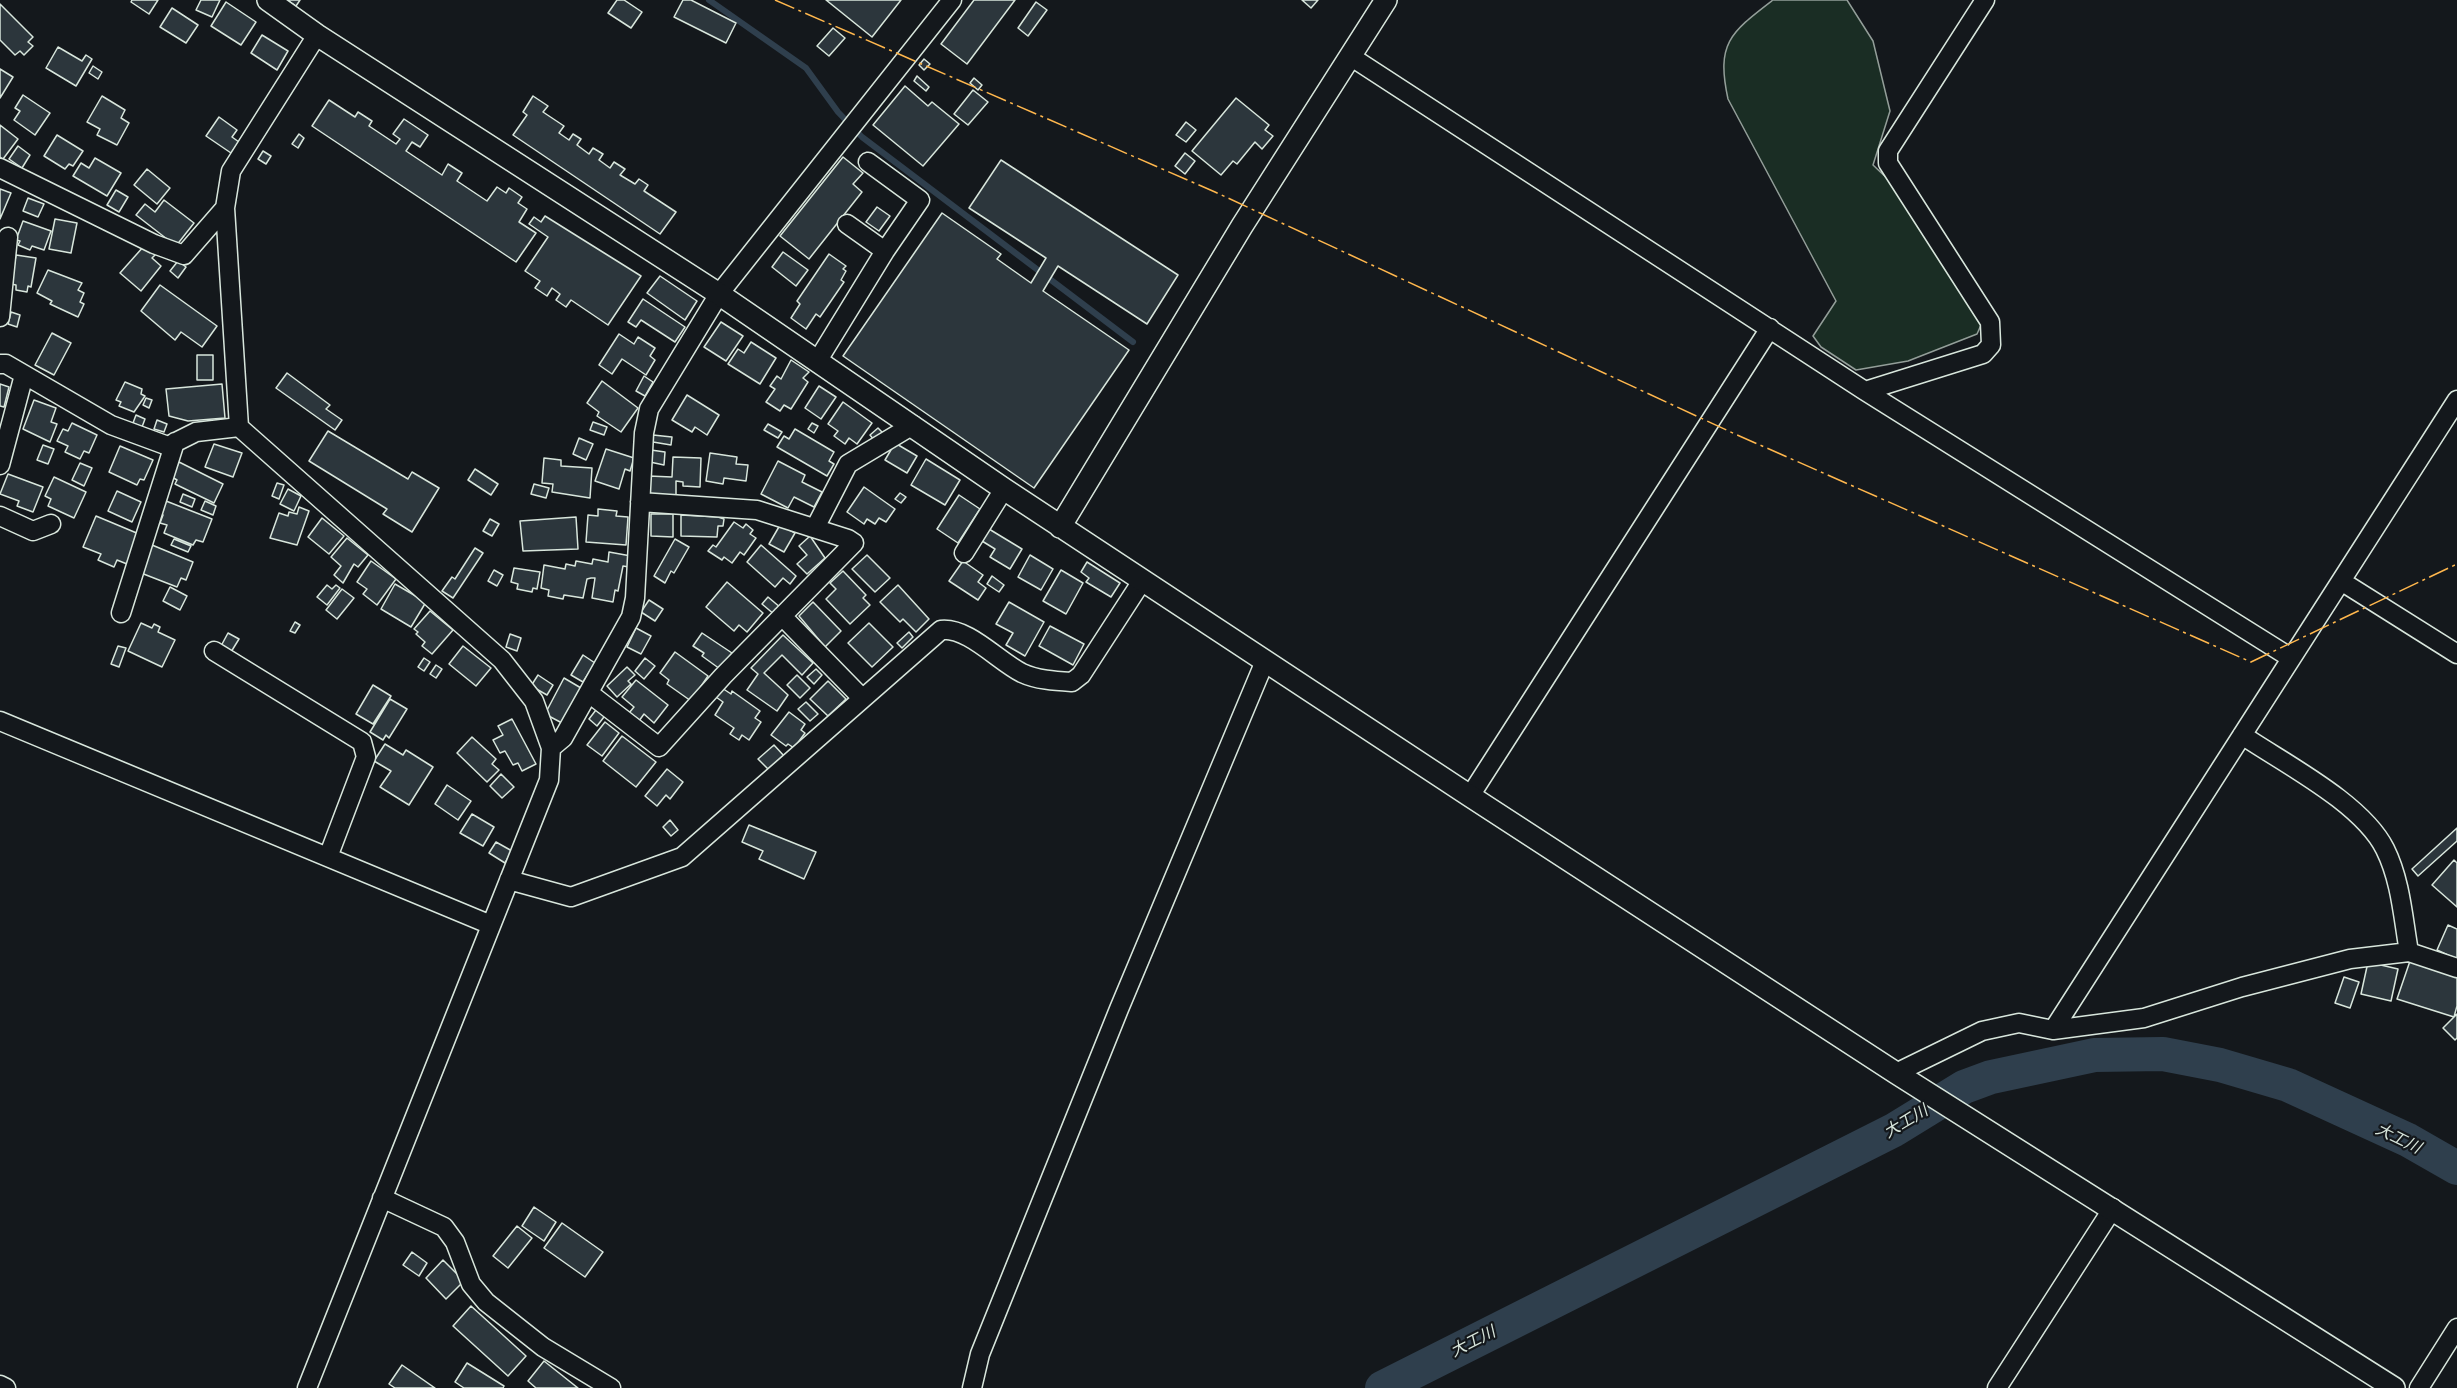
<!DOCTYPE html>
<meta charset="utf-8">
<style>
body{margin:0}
canvas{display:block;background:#14181c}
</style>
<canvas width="2457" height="1388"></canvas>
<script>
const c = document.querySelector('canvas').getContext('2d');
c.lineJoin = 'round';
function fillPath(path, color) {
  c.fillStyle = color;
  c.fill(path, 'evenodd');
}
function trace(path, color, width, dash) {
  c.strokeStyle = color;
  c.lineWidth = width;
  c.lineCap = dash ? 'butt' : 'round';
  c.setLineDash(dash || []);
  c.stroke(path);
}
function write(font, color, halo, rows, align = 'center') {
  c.font = font + ' "Open Sans","Noto Sans JP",sans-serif';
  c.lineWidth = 4.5;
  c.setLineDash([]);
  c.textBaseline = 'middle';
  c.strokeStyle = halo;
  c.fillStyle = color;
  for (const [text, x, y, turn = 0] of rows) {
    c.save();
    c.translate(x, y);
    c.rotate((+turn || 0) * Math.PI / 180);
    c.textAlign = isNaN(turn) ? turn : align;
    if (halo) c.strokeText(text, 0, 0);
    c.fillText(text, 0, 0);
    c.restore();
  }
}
const green = new Path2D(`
 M1773,0H1847L1873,41L1890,111L1873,165L1892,183L1981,325L1977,334L1908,361L1856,370L1821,347L1813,336L1836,301L1728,99C1716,43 1730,33 1773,0Z`);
const stream = new Path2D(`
 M709,0L806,68L838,112L862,137L1133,342`);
const river = new Path2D(`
 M1382,1388L1894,1130L1964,1087L1991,1077L2094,1055L2163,1054L2220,1065L2288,1085L2408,1140L2457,1168`);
const building = new Path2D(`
 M132,0H158L149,14L131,2Z
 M201,0H220L212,17L196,10Z
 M287,0H300L296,6Z
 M617,0H624L642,12L631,28L608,13Z
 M683,0H691L736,23L726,43L674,17Z
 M826,0H901L872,37Z
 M974,0H1015L967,64L941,44Z
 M1302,0H1318L1311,8Z
 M226,2L256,22L241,45L211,26Z
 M1036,2L1047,10L1028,36L1018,28Z
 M0,4L33,37L28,42L33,46L24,55L20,51L15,55L0,40Z
 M172,8L198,25L186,43L160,27Z
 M833,28L845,38L829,56L817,46Z
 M262,35L288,51L277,70L251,53Z
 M58,47L82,61L86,55L92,59L76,86L46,68Z
 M924,59L930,64L924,70L919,65Z
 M93,66L102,72L98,79L89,73Z
 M0,69L13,77L0,98Z
 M917,76L929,87L926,91L914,81Z
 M974,78L982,85L978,90L970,83Z
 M905,86L928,106L932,102L959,124L923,166L873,125Z
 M973,90L988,102L968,125L954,114Z
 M23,95L50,113L35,135L14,120L20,111L15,108Z
 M102,96L125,110L121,118L129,123L117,145L97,135L100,129L87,122Z
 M533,96L548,106L543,112L564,126L559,133L569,140L573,134L581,139L577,145L589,154L593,148L603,154L599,160L610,168L614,162L625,169L620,175L635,184L639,179L648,185L644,191L676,212L660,234L513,135L527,115L523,112Z
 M1236,98L1269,125L1265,130L1273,136L1262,149L1255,142L1237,164L1233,161L1221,175L1192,151Z
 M329,100L355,117L358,112L372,121L369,126L396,144L400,139L393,134L404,119L428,135L420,147L412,142L406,151L442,175L448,164L462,173L457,181L487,201L497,187L506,193L509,188L522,197L518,203L527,209L519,222L536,233L516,262L312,126Z
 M219,117L237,130L232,137L239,142L231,153L206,136Z
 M1186,122L1196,130L1186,142L1176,135Z
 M0,125L18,139L3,159L0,157Z
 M299,134L304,138L298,148L292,144Z
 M57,135L83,151L73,166L69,164L65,169L44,156Z
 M18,146L30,155L22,168L9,159Z
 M263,151L271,156L266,164L258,159Z
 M1185,153L1195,161L1185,174L1175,166Z
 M843,157L863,173L853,184L862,192L809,259L780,236Z
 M95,158L121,173L107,196L73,176L81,163L89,168Z
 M1001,160L1178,275L1147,324L1058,266L1043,291L1129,350L1034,488L843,356L942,213L1001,254L997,259L1031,283L1046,258L969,208Z
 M147,169L170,188L157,204L134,185Z
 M0,189L11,193L0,219Z
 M116,190L128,197L119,212L107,205Z
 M28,198L44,204L38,217L23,211Z
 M164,200L194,223L176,246L136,215L145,204L155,212Z
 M877,207L890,216L879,231L866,222Z
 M545,216L641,276L608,325L571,300L566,307L556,300L560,294L552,288L547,296L535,288L540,281L525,271L548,237L529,224L534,217L541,222Z
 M55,219L77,223L71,253L49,249Z
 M23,221L51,231L44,250L32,246L30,250L18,245L20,241L16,240Z
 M144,246L155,255L152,258L161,266L141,291L120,273Z
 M783,252L808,270L796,286L772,267Z
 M829,254L846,266L843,269L846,271L841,280L844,282L820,317L816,314L806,329L791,318L800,304L797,301Z
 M16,255L36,258L31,287L28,286L27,292L16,290V285L11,284Z
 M178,261L186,267L178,278L170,271Z
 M48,270L82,283L78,290L84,293L80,302L84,304L78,317L50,304L52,301L37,293Z
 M660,276L697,301L685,320L647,293Z
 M160,285L217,326L202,347L181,332L175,340L141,311Z
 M643,299L685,327L675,342L641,320L636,327L628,322Z
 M11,312L20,315L17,327L8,324Z
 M721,322L743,336L726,361L704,347Z
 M52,333L71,343L54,375L35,365Z
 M619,334L634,344L638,337L655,348L650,356L655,360L646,375L622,359L612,374L599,365Z
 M751,342L776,358L760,384L728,364L738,349L744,353Z
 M197,355H213V380H197Z
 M791,360L809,372L803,378L808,382L791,409L784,405L780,411L766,402L775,389L770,386L777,376L781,379Z
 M287,373L330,405L326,409L342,420L335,430L276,388Z
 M644,376L653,382L645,396L636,391Z
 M602,381L638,408L621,432L597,416L599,412L587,403Z
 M125,382L142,389L141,394L145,396L134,412L119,406L121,402L116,400Z
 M0,384L9,387L4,407L0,406Z
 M222,384L225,418L188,421L169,416L166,389Z
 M819,386L836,397L821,419L805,408Z
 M687,395L719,415L707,435L695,427L692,432L672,420Z
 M146,398L152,400L149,408L143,405Z
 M34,400L56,408L51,422L57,424L50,442L23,429Z
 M843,402L872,423L857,444L849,438L845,444L834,436L838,431L828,424Z
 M136,415L145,419L142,427L133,423Z
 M157,420L167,424L164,432L154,429Z
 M593,422L607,427L604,435L590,430Z
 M72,423L97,435L89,453L84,451L80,459L65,452L68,446L57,441L63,429L68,431Z
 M812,423L818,426L814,433L808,429Z
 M768,424L782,432L778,438L764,430Z
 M878,428L883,433L874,440L870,435Z
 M795,429L834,452L829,461L834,464L827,476L777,447L784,436L789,439Z
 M328,431L408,479L412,472L439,488L412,532L383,514L387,509L309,461Z
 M653,435L672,437L671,445L653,442Z
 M579,438L593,444L586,460L573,454Z
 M895,443L917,456L907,473L885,460Z
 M214,444L242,453L233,477L205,467Z
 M43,445L54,449L48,464L37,460Z
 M120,446L153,460L144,480L140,479L137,485L109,472Z
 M606,449L634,458L630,471L625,469L619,489L595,481Z
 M651,450L665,452L664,465L650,462Z
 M710,453L737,457L736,464L748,465L746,481L724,478L723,484L706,481Z
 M673,457L701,458L700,487L683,486V482L676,481V496L648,495L649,476L672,477Z
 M544,458L561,460V466L592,468L590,498L552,492L553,484L542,483Z
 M926,459L960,480L945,505L911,485Z
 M778,461L805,475L802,482L822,492L814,507L794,497L788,508L761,494Z
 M179,462L223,484L214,503L175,484L177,480L172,477Z
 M80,463L92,468L84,486L72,480Z
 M475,469L498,484L491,495L468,480Z
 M8,474L43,487L33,512L17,506L19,501L0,494Z
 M54,477L86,492L74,518L48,506L51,499L45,496Z
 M277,483L284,485L279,499L272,496Z
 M534,484L549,488L546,498L531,494Z
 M864,487L895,509L886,522L879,518L875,524L867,519L864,524L847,512Z
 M288,489L301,496L294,511L280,504Z
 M117,491L141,502L132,522L108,511Z
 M900,493L906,497L901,503L895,499Z
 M183,494L195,499L192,507L180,502Z
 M959,495L980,509L958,543L937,529Z
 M166,501L212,519L203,542L196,540L193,545L164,533L167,525L160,523L163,515L160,514Z
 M205,501L216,506L213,515L201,510Z
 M299,507L309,511L297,545L270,538L279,513L288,516L289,512L297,514Z
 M598,509L617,511L616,516L628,517L626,545L586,542L588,515L598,516Z
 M651,514H673V537L651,536Z
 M681,515L718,517L724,519L723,526H718L717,537L681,536Z
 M96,516L139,534L127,564L117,560L114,567L98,560L101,554L83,547Z
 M576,517L578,549L523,551L520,521Z
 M322,518L344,536L329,554L308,537Z
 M490,519L499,524L492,536L483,531Z
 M734,522L743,528L746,524L753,530L750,534L756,538L744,555L740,552L732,563L724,557L722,560L708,551L713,545L716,547Z
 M780,525L795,533L784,552L769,544Z
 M989,529L1022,549L1010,569L990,557L995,549L982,541Z
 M810,536L825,558L807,574L797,564L807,555L799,546Z
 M347,538L368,555L358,567L354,564L343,583L334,575L341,566L331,557Z
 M174,539L191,546L188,552L171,545Z
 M675,539L689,547L674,573L671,571L665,583L654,576Z
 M152,545L193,562L186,580L181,578L177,587L141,573Z
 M761,545L796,576L790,584L783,578L775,587L747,562Z
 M475,548L483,553L453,598L442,591L452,577L455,579Z
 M609,552L631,556L629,567L623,566L618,591L615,590L613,602L592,598L595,578H591L587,579L583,598L564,595L563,599L548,596L549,590L541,588L544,565L565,569L566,564L575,566L576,561L592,564L593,559L608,562Z
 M867,555L890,578L875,592L852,569Z
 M1030,555L1053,569L1041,590L1018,577Z
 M371,561L396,579L377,605L363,594L367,589L357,582Z
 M963,561L983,575L978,582L986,588L978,600L949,581Z
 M1087,562L1120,583L1111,597L1086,582L1089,578L1081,572Z
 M514,568L540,572L537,589L533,588L532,592L517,589L518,584L511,582Z
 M494,570L503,575L497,586L488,581Z
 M1061,570L1083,583L1066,614L1043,601Z
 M843,571L866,595L863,598L870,605L850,624L826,599L836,589L830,583Z
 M992,576L1004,585L999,592L987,584Z
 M727,582L763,613L747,632L739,625L734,631L706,607Z
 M395,584L426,602L411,627L381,609Z
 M327,585L332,589L336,585L340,588L327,605L317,597Z
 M898,585L929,619L916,632L903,619L900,622L880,602Z
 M170,587L187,596L180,610L163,601Z
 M342,589L354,598L337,619L326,610Z
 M768,597L781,608L775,615L762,604Z
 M649,600L663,609L655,621L641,612Z
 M813,602L841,631L825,647L799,616Z
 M1009,602L1044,622L1025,656L1006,645L1013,633L996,624Z
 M430,611L453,630L432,654L422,646L425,642L416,634L418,632L414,629Z
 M295,622L300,625L295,633L290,631Z
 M141,623L152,628L154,624L160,627L158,632L175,640L162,667L128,651Z
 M869,623L893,647L872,667L848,643Z
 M1050,626L1084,644L1073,665L1039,646Z
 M636,628L651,636L641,654L627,647Z
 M909,632L913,637L902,648L897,643Z
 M228,633L239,639L231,652L221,646Z
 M702,633L732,653L720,669L702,656L704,653L693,646Z
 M510,634L521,638L517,651L506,647Z
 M783,635L813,663L802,675L782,655L764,673L788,695L777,711L747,690L758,674L751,668Z
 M118,646L126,648L119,667L111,664Z
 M463,646L491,668L476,686L449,664Z
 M675,652L708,676L691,701L667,684L669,680L660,673Z
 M583,655L595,663L583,682L571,675Z
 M424,658L430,662L424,671L418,667Z
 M645,658L655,666L644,679L635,671Z
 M436,665L442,669L436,678L430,674Z
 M627,667L635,675L628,681L631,684L617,697L607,686Z
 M816,669L822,675L814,684L807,677Z
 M538,675L553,685L547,695L531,686Z
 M797,675L810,688L800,698L787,685Z
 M564,678L581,688L562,723L545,714Z
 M636,680L668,705L654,723L644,714L639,721L629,713L634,707L622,697Z
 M828,681L846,699L828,716L810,699Z
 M373,685L391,696L373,724L356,714Z
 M722,688L731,694L732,691L760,711L755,718L761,722L749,740L742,735L739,740L730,734L734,728L715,715L723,702L716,697Z
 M390,699L407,709L389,738L386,735L383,740L370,732Z
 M806,702L818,714L810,721L798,709Z
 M599,706L607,713L597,726L589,719Z
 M789,712L805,724L801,730L805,733L794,748L788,744L786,746L771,735Z
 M512,719L536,764L522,771L518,763L513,765L505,751L500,753L493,740L503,735L498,726Z
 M605,722L619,733L602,756L587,745Z
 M622,736L656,762L636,787L603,761Z
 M472,737L496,759L492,764L499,770L487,782L457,753Z
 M385,744L403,755L406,750L433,767L409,805L380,787L391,771L374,761Z
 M774,745L785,757L770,771L758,759Z
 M667,769L683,782L670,799L666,795L657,806L645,796Z
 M501,774L514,787L502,798L490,786Z
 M447,785L471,801L458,820L435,804Z
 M472,814L494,827L483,846L460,833Z
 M670,820L678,830L671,836L663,827Z
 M749,825L816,852L804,879L759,859L763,851L742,842Z
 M2457,828V841L2418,876L2412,869Z
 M496,842L512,851L505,863L489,853Z
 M2454,860L2457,863V907L2432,885Z
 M2448,925L2457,929V959L2437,950Z
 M2410,961L2457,976V1006L2454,1017L2397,999Z
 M2368,962L2398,969L2391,1001L2361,994Z
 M2344,977L2359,982L2350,1008L2335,1003Z
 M2457,1014V1038L2455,1040L2443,1028Z
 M534,1207L556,1222L544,1241L522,1226Z
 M562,1223L603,1252L585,1277L544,1248Z
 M517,1226L532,1238L508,1268L493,1256Z
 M412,1252L427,1263L419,1276L403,1265Z
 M443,1260L464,1281L446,1299L426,1278Z
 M471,1306L526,1356L508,1376L453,1326Z
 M544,1361L578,1388H536L528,1381Z
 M467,1363L504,1386L503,1388H464L455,1382Z
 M402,1365L435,1388H395L389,1384Z`);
const minor = new Path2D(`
 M1350,56L1865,391L2291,658
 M0,168L154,244L184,255L225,208
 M847,224L885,251
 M0,317L8,237
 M818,360L885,251L920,200L868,162
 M0,364H6L111,425L168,446L196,432L239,427L502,660L534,701L551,748L549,780L307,1388
 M1865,391L1983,354L1991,345L1990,322L1888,163V151L1985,0
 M239,427L225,208L231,171L317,35
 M0,465L24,375
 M0,516L33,531L51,524
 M815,528L848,464L913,425
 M964,553L1004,489
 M2341,581L2457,654
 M121,613L175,442
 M782,616L862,698
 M214,651L362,742L366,757L328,857
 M589,693L659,747L723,676L854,543L848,539L757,510L640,502
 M0,721L491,925
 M2242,735C2285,764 2362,803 2385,849C2401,881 2403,918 2409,952
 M551,748L563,738L631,617L635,598L644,433L649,409L719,294L952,0
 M1470,796L1770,328
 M509,880L571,897L682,857L941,630C968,627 998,661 1022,673C1037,680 1055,681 1072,682L1081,675L1142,581
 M2053,1030L2457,400
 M1896,1073L1982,1031L2019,1023L2053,1030L2144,1018L2242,987L2350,959L2409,952L2457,968
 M382,1198L444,1227L455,1242L471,1284L486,1302L543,1347L611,1388
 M0,1385L6,1388
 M972,1388L980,1354L1119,1009L1265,661
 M1997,1388L2113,1208
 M2419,1388L2457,1328`);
const tertiary = new Path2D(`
 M268,0L317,35L719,294L1004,489L1470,796L1896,1073L2394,1388
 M1060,527L1242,226L1386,0`);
const power = new Path2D(`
 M775,0L1215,192L1735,434L2251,662L2457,564`);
const waterNames = [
 ["大工川",1906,1122,-31],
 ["大工川",2398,1139,26],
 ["大工川",1473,1342,-27]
];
fillPath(green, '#1a2d24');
trace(green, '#939e99', 1.5);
trace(stream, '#2f3f4d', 6);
trace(river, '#2f3f4d', 34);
fillPath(building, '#2c363c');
trace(building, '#d8e6dc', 1.5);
trace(minor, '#d8e6dc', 21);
trace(tertiary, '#d8e6dc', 24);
trace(minor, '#14181c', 18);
trace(tertiary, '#14181c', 21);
trace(power, '#ffb74d', 1.5, [21, 4.5, 3, 4.5]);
write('italic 16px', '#d8e6dc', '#14181c', waterNames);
</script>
